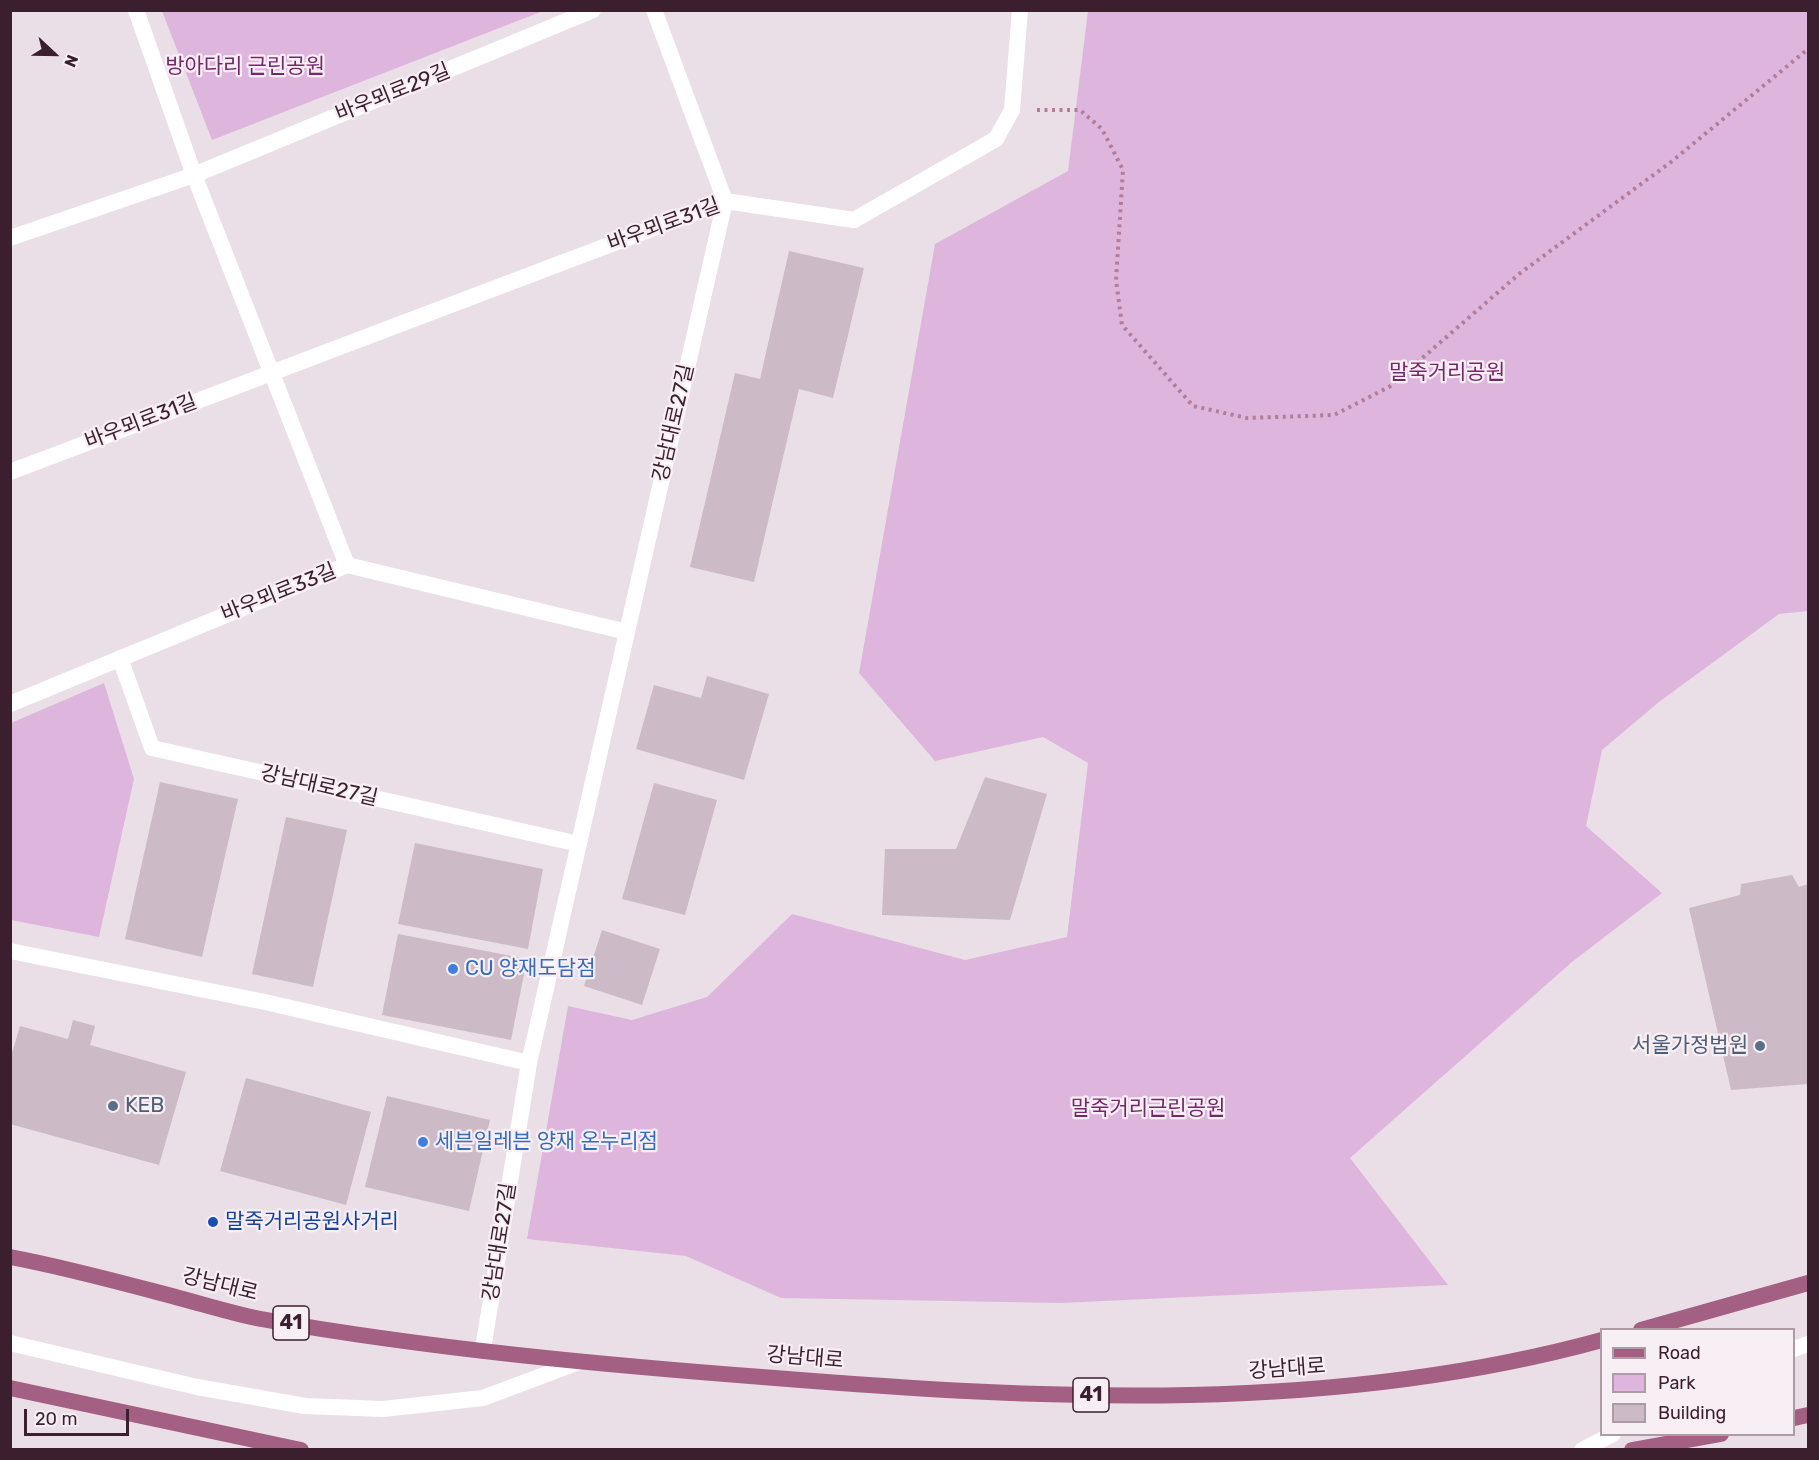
<!DOCTYPE html>
<meta charset="utf-8">
<style>
body{margin:0}
#map{position:relative;width:1819px;height:1460px;overflow:hidden;background:#ebdfe7;font-family:Rubik,sans-serif}
canvas{display:block}
.frame{position:absolute;inset:0;border:12px solid #3c1f2e;pointer-events:none}
.legend{position:absolute;left:1600px;top:1328px;width:195px;height:108px;box-sizing:border-box;background:#f8eff5;border:2px solid #ad9ca5;margin:0;padding:8px 10px;list-style:none;font-size:18px;color:#3c1f2e}
.legend li{display:flex;align-items:center;gap:12px;height:30px}
.legend b{width:30px;border:2px solid #ad9ca5}
.north{position:absolute;left:24px;top:24px;width:60px;height:60px;-webkit-text-stroke:4px #f8eff5;paint-order:stroke;rotate:112deg;font-size:16px;font-weight:700;line-height:24px;text-align:center;color:#3c1f2e}
.north::after{content:'';display:block;margin:auto;width:21px;height:27px;background:#3c1f2e;clip-path:polygon(50% 0,100% 100%,50% 72%,0 100%)}
.scale{position:absolute;left:24px;top:1409px;width:105px;height:27px;box-sizing:border-box;border:3px solid #3c1f2e;border-top:0;padding-left:8px;font-size:18px;line-height:21px;white-space:nowrap;color:#3c1f2e;-webkit-text-stroke:4px #f8eff5;paint-order:stroke}
</style>
<div id="map">
<canvas width="1819" height="1460"></canvas>
<div class="frame"></div>
<ul class="legend">
<li><b style="height:8px;background:#a46082"></b>Road</li>
<li><b style="height:16px;background:#deb6dd"></b>Park</li>
<li><b style="height:16px;background:#ccbbc6"></b>Building</li>
</ul>
<div class="north">N</div>
<div class="scale">20 m</div>
</div>
<script>
const c = document.querySelector('canvas').getContext('2d');
c.lineJoin = 'round';
function fillPath(path, color) {
  c.fillStyle = color;
  c.fill(path, 'evenodd');
}
function trace(path, color, width, dash) {
  c.strokeStyle = color;
  c.lineWidth = width;
  c.lineCap = dash ? 'butt' : 'round';
  c.setLineDash(dash || []);
  c.stroke(path);
}
function write(font, color, halo, rows, align = 'center') {
  c.font = font + ' Rubik,"Noto Sans KR",sans-serif';
  c.lineWidth = 4.5;
  c.setLineDash([]);
  c.textBaseline = 'middle';
  c.strokeStyle = halo;
  c.fillStyle = color;
  for (const [text, x, y, turn = 0] of rows) {
    c.save();
    c.translate(x, y);
    c.rotate((+turn || 0) * Math.PI / 180);
    c.textAlign = isNaN(turn) ? turn : align;
    if (halo) c.strokeText(text, 0, 0);
    c.fillText(text, 0, 0);
    c.restore();
  }
}
const green = new Path2D(`
 M162,11H543L212,140Z
 M1088,11H1808V611L1779,614L1659,702L1602,750L1586,826L1662,893L1572,962L1350,1158L1448,1285L1061,1303L781,1298L686,1256L527,1239L568,1006L632,1020L707,997L792,914L965,960L1067,937L1088,763L1043,737L935,761L859,673L935,244L1068,171Z
 M104,683L134,779L99,937L11,920V723Z`);
const building = new Path2D(`
 M789,251L864,268L833,398L799,389L754,582L690,567L735,373L760,379Z
 M707,676L769,694L744,780L636,749L654,685L701,698Z
 M985,777L1047,794L1010,920L882,915L885,849H956Z
 M160,782L238,799L202,957L125,939Z
 M654,783L717,800L685,915L622,899Z
 M286,817L347,830L313,987L252,974Z
 M415,843L543,869L528,949L398,924Z
 M1792,875L1799,887L1808,884V1084L1731,1090L1689,908L1740,895L1741,884Z
 M602,930L660,949L642,1005L584,986Z
 M398,934L527,959L511,1040L382,1015Z
 M73,1020L95,1026L90,1045L186,1072L159,1165L10,1124V1060L20,1026L68,1039Z
 M246,1078L371,1112L346,1205L220,1171Z
 M387,1096L490,1120L469,1211L365,1187Z`);
const path = new Path2D(`
 M1037,110H1080L1102,129L1123,170L1116,280L1122,325L1193,406L1247,418L1334,415L1389,387L1519,274L1671,162L1808,49`);
const service = new Path2D(`
 M10,1343L197,1387L305,1406L383,1409L483,1398L576,1363
 M1794,1349L1808,1344
 M1582,1450L1613,1434`);
const minor = new Path2D(`
 M136,10L194,175L347,565
 M10,238L194,175L593,10
 M10,472L725,201L854,220L996,139L1012,110L1020,10
 M120,658L152,748L579,844
 M10,704L347,565L627,632
 M10,951L265,1002L529,1063
 M483,1349L529,1063L725,201L654,10`);
const primary = new Path2D(`
 M10,1257C69,1268 126,1284 183,1299C209,1306 235,1314 261,1319C431,1349 603,1365 775,1378C1050,1400 1332,1414 1602,1340
 M1641,1330L1808,1283
 M10,1388L301,1450
 M1794,1418L1808,1415
 M1632,1450L1721,1434`);
const markers = [
 [453,969,6,"#3f7fe0"],
 [1760,1046,6,"#5c6f8a"],
 [113,1106,6,"#5c6f8a"],
 [423,1142,6,"#3f7fe0"],
 [213,1222,6,"#1a4fb4"]
];
const shields = [
 [291,1323,36],
 [1091,1395,36]
];
const shieldNames = [
 ["41",291,1323],
 ["41",1091,1395]
];
const parkNames = [
 ["방아다리 근린공원",245,67],
 ["말죽거리공원",1447,373],
 ["말죽거리근린공원",1148,1109]
];
const streetNames = [
 ["바우뫼로29길",393,93,-22],
 ["바우뫼로31길",664,225,-20],
 ["바우뫼로31길",141,422,-21],
 ["강남대로27길",674,423,-77],
 ["바우뫼로33길",279,593,-22],
 ["강남대로27길",319,786,13],
 ["강남대로27길",500,1242,-81],
 ["강남대로",220,1285,14],
 ["강남대로",805,1358,5],
 ["강남대로",1287,1369,-4]
];
const shopNames = [
 ["CU 양재도담점",465,969],
 ["세븐일레븐 양재 온누리점",435,1142]
];
const serviceNames = [
 ["서울가정법원",1748,1046],
 ["KEB",125,1106,"left"]
];
const transitNames = [
 ["말죽거리공원사거리",225,1222]
];
fillPath(green, '#deb6dd');
fillPath(building, '#ccbbc6');
trace(path, '#b17d9a', 4, [3, 4.5]);
trace(service, '#fff', 16);
trace(minor, '#fff', 16);
trace(primary, '#a46082', 16);
for (const [x, y, r, color] of markers) {
  const dot = new Path2D();
  dot.arc(x, y, r, 0, 2 * Math.PI);
  c.fillStyle = color;
  c.fill(dot);
  trace(dot, '#f8eff5', 2);
}
for (const [x, y, w] of shields) {
  const box = new Path2D();
  box.roundRect(x - w / 2, y - 17, w, 34, 4.5);
  c.fillStyle = '#f8eff5';
  c.fill(box);
  trace(box, '#3c1f2e', 1.5);
}
write('bold 20px', '#3c1f2e', null, shieldNames);
write('21px', '#752769', '#f8eff5', parkNames);
write('21px', '#3c1f2e', '#f8eff5', streetNames);
write('21px', '#366cbe', '#f8eff5', shopNames, 'left');
write('21px', '#4e5e75', '#f8eff5', serviceNames, 'right');
write('21px', '#164399', '#f8eff5', transitNames, 'left');
</script>
